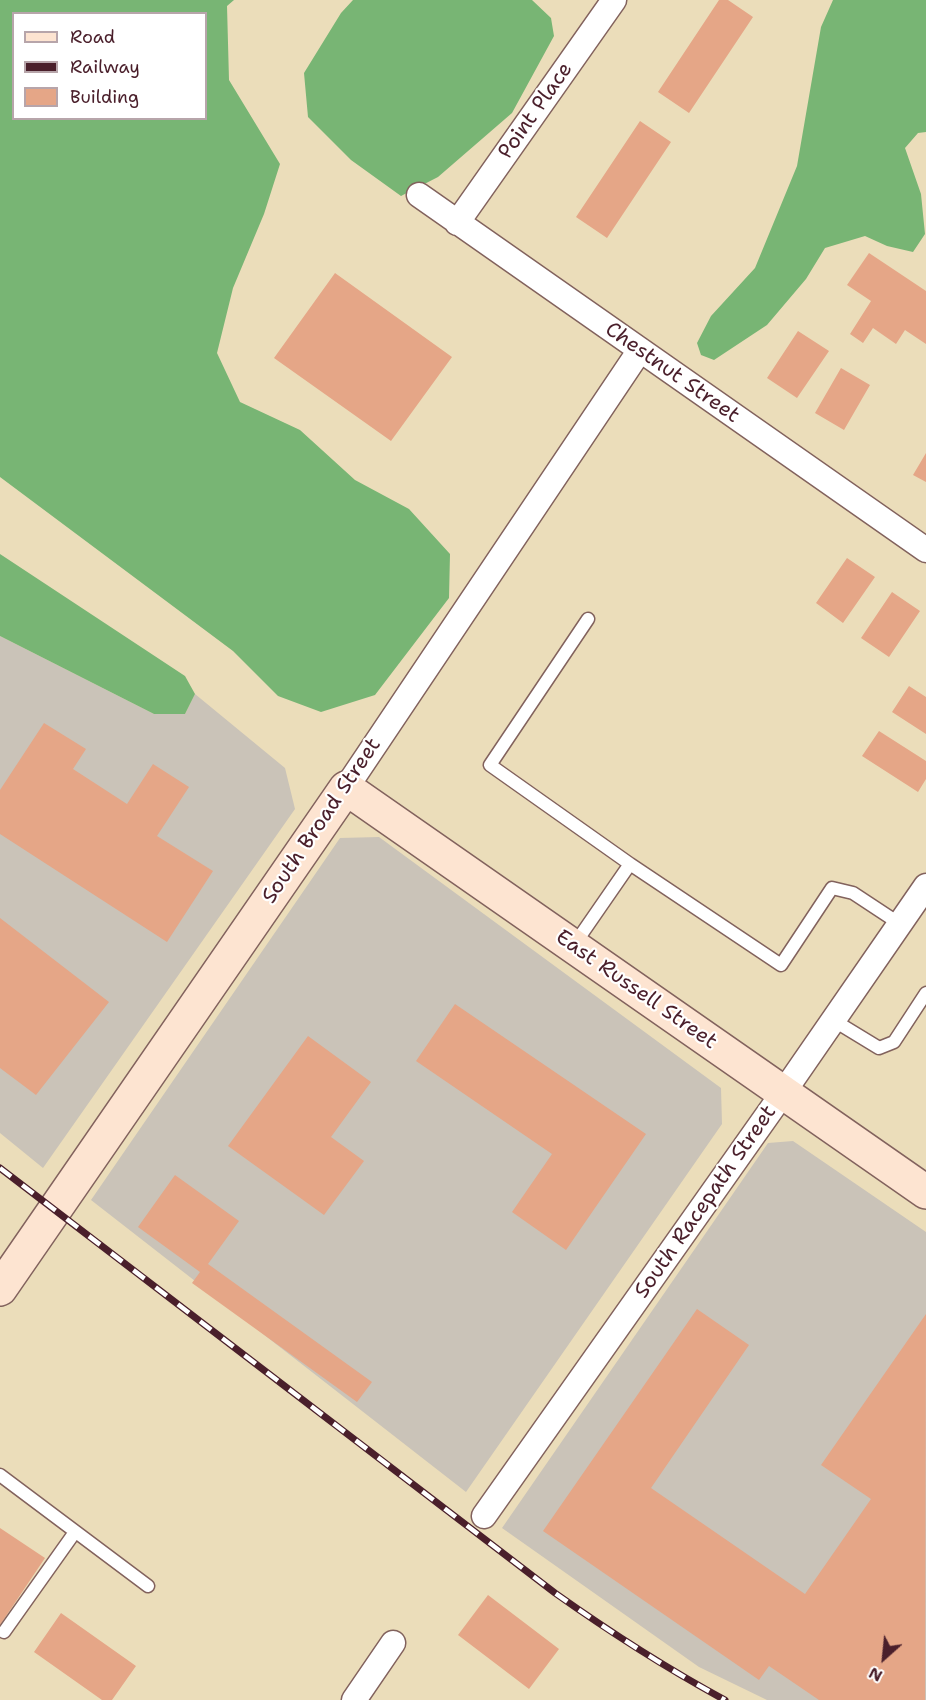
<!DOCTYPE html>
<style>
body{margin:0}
#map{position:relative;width:926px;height:1700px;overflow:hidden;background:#ebddba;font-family:"Shantell Sans",sans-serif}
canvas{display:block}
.legend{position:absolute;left:12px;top:12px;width:195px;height:108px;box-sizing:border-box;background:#fff;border:2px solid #b7a5aa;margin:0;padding:8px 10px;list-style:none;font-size:18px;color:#4a1f2b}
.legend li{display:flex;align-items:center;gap:12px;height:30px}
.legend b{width:30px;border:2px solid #b7a5aa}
.north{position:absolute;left:854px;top:1628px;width:60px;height:60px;-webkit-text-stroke:4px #fff;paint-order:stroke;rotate:207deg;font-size:16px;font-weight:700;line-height:24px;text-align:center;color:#4a1f2b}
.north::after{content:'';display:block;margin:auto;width:21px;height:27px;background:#4a1f2b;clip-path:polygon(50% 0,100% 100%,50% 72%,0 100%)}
</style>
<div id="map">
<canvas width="926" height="1700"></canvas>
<ul class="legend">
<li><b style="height:8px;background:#fde4d1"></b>Road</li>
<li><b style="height:8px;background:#4a1f2b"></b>Railway</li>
<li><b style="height:16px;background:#e5a687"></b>Building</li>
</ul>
<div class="north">N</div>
</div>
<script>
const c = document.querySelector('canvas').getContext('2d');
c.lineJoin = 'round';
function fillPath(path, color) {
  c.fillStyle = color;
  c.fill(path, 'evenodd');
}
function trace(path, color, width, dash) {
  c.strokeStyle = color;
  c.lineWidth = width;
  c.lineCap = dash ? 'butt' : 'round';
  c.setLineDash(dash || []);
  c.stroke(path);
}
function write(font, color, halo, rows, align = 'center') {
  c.font = font + ' "Shantell Sans",sans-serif';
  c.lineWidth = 4.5;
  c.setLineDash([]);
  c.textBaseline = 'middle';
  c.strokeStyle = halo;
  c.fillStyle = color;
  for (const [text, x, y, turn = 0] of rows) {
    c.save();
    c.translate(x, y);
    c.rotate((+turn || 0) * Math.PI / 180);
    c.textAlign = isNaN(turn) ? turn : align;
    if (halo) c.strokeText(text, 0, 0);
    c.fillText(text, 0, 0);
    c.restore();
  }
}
const industrial = new Path2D(`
 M0,636L154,714H185L195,694L285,768L295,809L43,1168L0,1133Z
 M379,837L721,1088L722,1124L466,1492L91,1200L340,838Z
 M793,1141L926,1232V1700H767L699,1667L502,1528L768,1143Z`);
const forest = new Path2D(`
 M0,0H234L227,6L229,80L280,164L264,214L233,288L217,353L240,402L300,430L355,480L409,509L450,554L449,598L375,695L321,712L278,696L233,651L0,477ZM14,14H206V118H14Z
 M353,0H532L551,18L554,36L512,113L438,177L401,196L351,160L308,117L304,73L341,13Z
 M833,0H926V132L918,133L905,148L921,194L925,234L913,252L887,246L865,236L825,248L806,279L767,325L714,360L701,355L697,343L711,316L755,268L797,166L821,27Z
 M0,554L185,676L195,694L185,714H154L0,636Z`);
const building = new Path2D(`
 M719,0H728L753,17L689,113L658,92Z
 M640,121L671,142L607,238L576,217Z
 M869,253L926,291V344L905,330L896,344L873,328L863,343L850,334L871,301L847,285Z
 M335,273L452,357L391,441L274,358Z
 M798,331L829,351L797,398L767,378Z
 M841,368L870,385L844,430L815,413Z
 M926,453V482L913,475Z
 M847,558L875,577L843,623L816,603Z
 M892,592L920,611L889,657L861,638Z
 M909,686L926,697V734L892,712Z
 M44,723L86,749L73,769L127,804L153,764L189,787L157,836L213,871L167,942L0,834V790Z
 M879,731L926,761V779L918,792L862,756Z
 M0,918L109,1002L36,1095L0,1068Z
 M455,1004L646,1134L566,1250L512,1212L552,1154L416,1061Z
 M308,1036L371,1082L331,1137L364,1161L324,1215L228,1146Z
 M175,1175L239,1221L208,1264L372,1382L357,1402L192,1283L200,1272L138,1227Z
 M697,1309L749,1345L651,1488L805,1594L871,1499L821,1465L926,1314L925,1700H819L769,1666L759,1680L543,1531Z
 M0,1528L45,1558L0,1625Z
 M488,1595L559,1649L529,1689L458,1635Z
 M61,1613L136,1666L112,1700H102L34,1652Z`);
const lane = new Path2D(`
 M588,619L490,765L630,864
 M574,945L630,864L781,965L832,888L853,893L900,924
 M833,1020L879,1048L894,1042L926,993
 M0,1475L148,1586
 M4,1632L75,1532`);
const street = new Path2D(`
 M419,195L926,550
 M457,223L614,0
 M346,788L640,350
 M484,1516L783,1093L926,886
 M354,1700L393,1643`);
const secondary = new Path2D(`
 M0,1289L346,788L926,1192`);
const rail = new Path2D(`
 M0,1168L555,1593C610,1632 666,1668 725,1700`);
const streetNames = [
 ["Point Place",536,111,-55],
 ["Chestnut Street",672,373,35],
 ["South Broad Street",322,821,-56],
 ["East Russell Street",636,990,35],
 ["South Racepath Street",706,1202,-55]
];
fillPath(industrial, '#cac3b8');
fillPath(forest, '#78b574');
fillPath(building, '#e5a687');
trace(lane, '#82625d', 15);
trace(street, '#82625d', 27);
trace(secondary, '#82625d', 36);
trace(lane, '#fff', 12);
trace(street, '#fff', 24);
trace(secondary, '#fde4d1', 33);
trace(rail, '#4a1f2b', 7);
trace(rail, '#fff', 4.5, [14]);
write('21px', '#4a1f2b', '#fff', streetNames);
</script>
